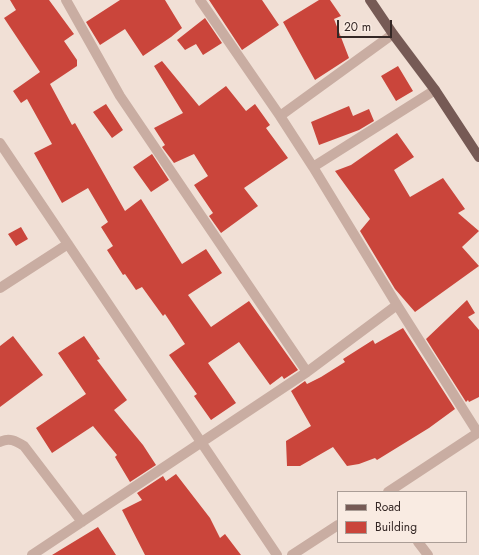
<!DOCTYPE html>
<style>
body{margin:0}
#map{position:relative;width:479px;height:555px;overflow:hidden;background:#f1e0d6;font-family:Jost,sans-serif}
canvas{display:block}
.legend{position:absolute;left:337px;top:491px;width:130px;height:52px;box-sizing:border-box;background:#f9ebe2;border:1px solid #aa9d96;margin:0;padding:5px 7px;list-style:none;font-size:12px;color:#342725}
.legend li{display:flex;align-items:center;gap:8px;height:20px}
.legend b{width:20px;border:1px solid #aa9d96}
.scale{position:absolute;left:337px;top:20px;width:55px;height:18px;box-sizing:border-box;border:2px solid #342725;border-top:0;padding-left:5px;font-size:12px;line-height:14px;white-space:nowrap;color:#342725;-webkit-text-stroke:3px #f9ebe2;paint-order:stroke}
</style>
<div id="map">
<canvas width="479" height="555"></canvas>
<ul class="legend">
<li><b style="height:5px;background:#765a55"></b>Road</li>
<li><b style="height:11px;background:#ca453b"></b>Building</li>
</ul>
<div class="scale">20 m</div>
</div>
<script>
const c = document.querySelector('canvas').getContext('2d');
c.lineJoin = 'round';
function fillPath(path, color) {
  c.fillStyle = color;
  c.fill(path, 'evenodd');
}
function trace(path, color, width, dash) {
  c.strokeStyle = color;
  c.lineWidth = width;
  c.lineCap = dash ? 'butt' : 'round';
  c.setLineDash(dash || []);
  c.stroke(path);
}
const building = new Path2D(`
 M10,0H49L74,34L64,41L77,60V66L50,84L72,125L75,123L125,211L141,199L182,264L206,249L222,273L188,295L211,327L249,301L298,370L284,379L282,376L270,385L239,342L208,363L236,403L211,420L194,396L197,394L169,355L185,344L165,314L163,316L142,287L136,290L125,274L123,275L107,250L113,246L101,227L108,222L88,188L62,203L34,153L52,144L27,99L21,103L13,91L40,72L4,18L16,10Z
 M120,0H165L182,28L171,37L143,56L125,29L100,45L86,22Z
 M209,0H262L279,25L242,50Z
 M319,0H330L341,16L334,19L349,58L315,80L283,22Z
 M205,18L222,43L203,55L196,44L185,50L177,40Z
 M162,61L199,106L226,86L246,111L255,104L270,125L266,128L288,158L244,188L258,206L221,233L209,216L213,213L194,185L208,176L194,154L174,163L162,147L165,145L154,128L183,113L154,66Z
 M398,66L413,91L396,101L381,76Z
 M106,104L123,130L112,138L93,112Z
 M349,106L353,116L369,109L374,121L359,130L319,145L311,122Z
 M397,133L414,157L394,170L410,197L443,178L465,209L458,213L479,231L462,247L479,266L415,312L395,289L360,231L370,219L335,171L351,165Z
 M152,154L169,180L151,192L133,167Z
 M21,227L28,239L16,246L8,234Z
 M467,300L475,313L468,317L479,330V397L469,402L468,400L466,402L426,339Z
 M403,328L455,409L429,428L377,460L375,458L359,464L347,466L333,447L300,466H287L286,441L311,426L291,391L305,381L307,384L321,377L345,362L343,359L373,340L375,344Z
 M13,336L43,375L0,407V346Z
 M84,336L100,359L97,360L127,400L114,410L143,445L156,465L130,482L115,457L117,455L93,426L52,453L36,428L86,394L58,353Z
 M176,474L210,518L220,538L225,534L241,555H145L122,510L142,500L137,493L163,476L166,481Z
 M98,527L116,555H52Z`);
const minor = new Path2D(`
 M66,0L120,96L307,372
 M200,0L280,116
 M393,34L280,116L313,167L397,305L478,433
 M0,143L277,555
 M313,167L435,90
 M0,288L68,244
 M0,442C9,437 16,441 24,446L82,522
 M388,492L479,432
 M418,542L428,555
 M32,555L307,372L397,305
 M292,555L338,525`);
const major = new Path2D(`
 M370,0L393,34L435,90L479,157`);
fillPath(building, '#ca453b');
trace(minor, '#c9ada2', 10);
trace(major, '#765a55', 10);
</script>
